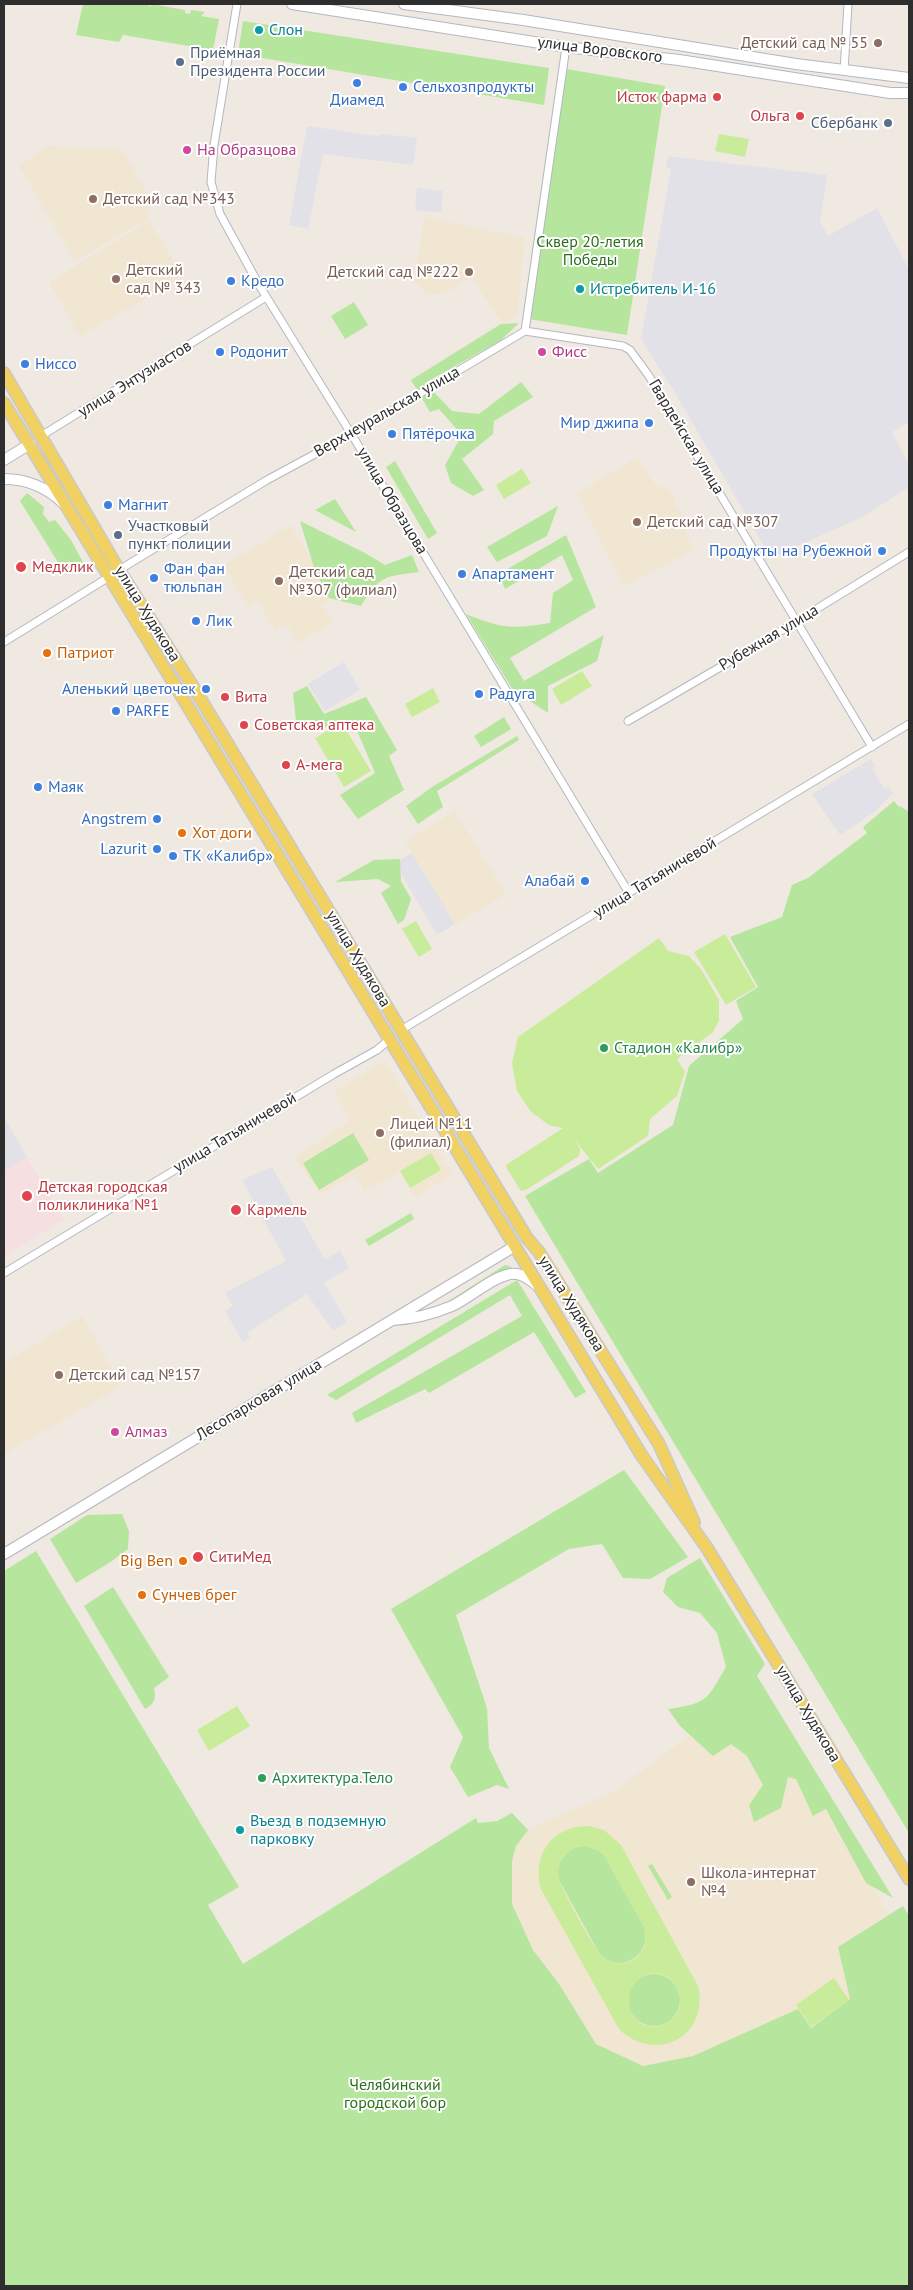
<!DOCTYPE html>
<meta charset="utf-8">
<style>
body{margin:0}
#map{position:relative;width:913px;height:2290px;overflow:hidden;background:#efe9e1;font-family:"PT Sans",sans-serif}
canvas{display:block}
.frame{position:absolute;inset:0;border:5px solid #2e2e2e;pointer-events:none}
</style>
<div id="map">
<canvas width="913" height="2290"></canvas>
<div class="frame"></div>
</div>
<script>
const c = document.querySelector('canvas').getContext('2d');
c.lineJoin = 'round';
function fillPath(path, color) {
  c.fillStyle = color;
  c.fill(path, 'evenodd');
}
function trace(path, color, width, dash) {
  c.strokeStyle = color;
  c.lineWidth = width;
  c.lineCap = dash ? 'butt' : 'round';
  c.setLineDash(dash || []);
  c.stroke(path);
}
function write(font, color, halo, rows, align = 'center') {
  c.font = font + ' "PT Sans",sans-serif';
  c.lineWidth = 4;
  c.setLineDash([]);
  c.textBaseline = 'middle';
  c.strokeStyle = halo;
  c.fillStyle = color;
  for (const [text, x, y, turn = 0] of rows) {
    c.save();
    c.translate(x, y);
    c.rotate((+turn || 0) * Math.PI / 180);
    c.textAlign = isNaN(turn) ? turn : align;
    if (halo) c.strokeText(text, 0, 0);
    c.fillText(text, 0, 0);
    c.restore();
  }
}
const industrial = new Path2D(`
 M307,126L377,136L383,134L417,138L413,165L323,154L308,229L289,225Z
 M668,156L827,175L820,221L828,236L877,208L909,270V422L892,432L909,465V487L864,516L771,558L675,393L641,339L671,169L666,167Z
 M417,188L443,191L441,213L415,210Z
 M344,662L360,690L325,711L308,684Z
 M871,759L875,766L872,768L880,782L885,789L888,787L893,793L873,813L840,835L812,794Z
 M412,853L455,924L437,935L395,863Z
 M4,1117L27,1157L4,1171Z
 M272,1167L325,1260L340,1250L349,1268L324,1283L347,1322L333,1331L307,1294L247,1333L250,1338L243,1342L225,1311L233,1306L225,1293L286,1261L242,1180Z`);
const education = new Path2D(`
 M48,146L122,150L147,193L149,218L75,261L19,166Z
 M424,217L525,238L517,315L504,325L471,277L447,292L427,295L415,281Z
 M149,221L183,277L80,336L49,282Z
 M637,457L655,485L670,490L676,499L674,502L685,519L681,525L695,549L624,586L577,494Z
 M291,525L334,598L322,605L333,623L298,643L287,624L275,631L258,601L248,607L224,565Z
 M455,811L506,894L455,924L405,841Z
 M385,1061L452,1175L417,1196L413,1194L400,1172L364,1190L355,1175L321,1194L294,1158L350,1121L334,1091Z
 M82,1316L122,1386L4,1454V1363Z
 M752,1688L889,1914L838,1947L850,1999L798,2009L693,2056L643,2066L596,2044L533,1950L512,1904V1861L516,1846L528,1830L618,1789Z`);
const medical = new Path2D(`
 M27,1157L64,1220L4,1256V1171Z`);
const green = new Path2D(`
 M83,4H147L151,7V4L185,10V13L190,14L191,10L205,12L201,16L219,19L213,50L123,35L119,42L76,35Z
 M243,21L549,68L544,105L238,54Z
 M567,69L665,86L627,335L529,319Z
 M354,302L368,325L345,339L331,316Z
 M519,323L500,341L425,383L452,411L479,414L521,382L533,397L494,421L493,434L462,459L484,490L473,496L451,483L445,465L462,435L439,409L430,412L411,380L501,324Z
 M395,461L437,533L428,539L386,467Z
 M27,493L44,507L43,514L49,522L55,520L71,540L84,564L66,575L20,501Z
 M335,499L356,532L315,510Z
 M558,506L547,536L497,562L487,547Z
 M300,521L365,553L385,565L412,555L419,572C384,577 381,574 361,606L329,598L315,571Z
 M566,535L596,607L510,658L524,681L604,635L597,661L548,686V713L513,690L466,614C503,629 512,629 550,623L553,593L573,580L562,555L505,589L499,574Z
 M307,686L324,714L366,697L397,750L389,756L404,790L358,819L340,795L375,773L353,721L320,729L296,721L293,693Z
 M504,717L511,729L481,747L474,736Z
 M517,736L519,740L437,791L443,807L418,824L406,806L432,787Z
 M894,801L899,807L900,806L909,812V1833L525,1196L589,1159L598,1173L673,1125L689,1066L743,1019L736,1001L758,987L730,937L782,917L792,885L808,878L867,833L863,827Z
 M400,859L401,881L411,899L404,920L398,924L381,893L391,886L378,879L335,882L374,860Z
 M353,1133L369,1160L319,1190L303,1163Z
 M411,1213L414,1219L369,1246L365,1240Z
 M505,1265L512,1267L452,1301L450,1300Z
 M517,1280L586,1392L575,1398L534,1332L429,1393L425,1389L356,1423L352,1413L522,1316L510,1295L336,1400L327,1395Z
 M624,1470L688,1557L650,1579L623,1578L602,1544L569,1549L456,1615L487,1708L489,1748L509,1789L497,1785L468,1797L450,1767L463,1737L391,1609Z
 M122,1514L129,1531L128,1549L109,1563L76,1583L50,1539L87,1515Z
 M36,1551L239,1887L208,1905L243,1964L476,1818L478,1823L497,1821L512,1813L528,1830L516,1846L512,1861V1904L533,1950L559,1984L596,2044L643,2066L693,2056L798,2009L811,2028L850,1999L838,1947L903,1906L909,1916V2286H4V1571Z
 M700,1558L765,1664L757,1676L893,1898L866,1883L826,1809L813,1816L796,1779L788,1777L781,1808L754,1822L749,1805L763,1785L747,1756L731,1744L713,1756L680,1726L668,1709C708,1703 706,1701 726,1667L717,1633L700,1613L678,1607L663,1592L667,1578Z
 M113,1587L169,1677L154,1688C156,1698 155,1704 145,1709L84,1606Z
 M586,1846L598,1850L604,1855L644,1927C653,1956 618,1976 599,1953L559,1880C555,1861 567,1846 586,1846Z
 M652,1864L672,1897L668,1900L648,1866Z
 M628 2000a26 26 0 1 1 52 0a26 26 0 1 1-52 0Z`);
const pitch = new Path2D(`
 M719,134L749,139L745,157L715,151Z
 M522,469L531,483L504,499L496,485Z
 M582,671L592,686L561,705L552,689Z
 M433,688L440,702L412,717L405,704Z
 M342,723L371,771L344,787L315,738Z
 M416,921L432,949L419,957L402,929Z
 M725,934L756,987L726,1005L694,952Z
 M659,938L668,951L689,956L701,969L719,1000V1020L713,1032L677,1059L685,1072L677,1096L650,1119L648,1136L598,1169L574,1139L580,1149L579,1156L526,1190L521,1191L507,1169L506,1165L563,1128L549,1125L531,1112L517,1091L512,1063L518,1037Z
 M431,1153L441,1170L410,1188L400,1171Z
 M237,1706L250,1726L209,1751L197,1730Z
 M589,1826L604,1830L621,1845L698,1986C710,2036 656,2065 619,2029L541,1889C531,1855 553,1825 589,1826ZM582,1846L594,1848L604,1855L644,1927C647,1937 646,1948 638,1956C629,1965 613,1966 603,1957C593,1948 565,1894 559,1880C555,1863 564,1849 582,1846ZM648,1974C684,1968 693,2019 659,2026C626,2032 617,1985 648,1974Z
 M834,1978L849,2000L811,2027L796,2005Z`);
const street = new Path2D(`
 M237,4L214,145L211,182L220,214L259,285L355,440L629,893
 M844,71L848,4
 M525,331L623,346L630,350L649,376L872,747
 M41,436L266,297
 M119,570L267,480L352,434L525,331L566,47
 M4,642L109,577
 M628,721L758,645L909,552
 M401,1030L909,724
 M4,1273L334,1074L377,1050L390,1039`);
const secondary = new Path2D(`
 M292,4L566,47L679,60L890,93H909
 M404,4L523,20L796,64L909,78
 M4,460L30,444
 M4,479C25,479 46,487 62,502
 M393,1320C414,1319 433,1314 452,1306C470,1298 499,1271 517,1274C525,1275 531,1281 537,1285
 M4,1554L515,1246`);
const primary = new Path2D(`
 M4,373L119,570L192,685L527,1238L539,1252L659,1444L694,1522
 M4,403L642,1456L707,1548L909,1879`);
const markers = [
 [259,30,5,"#0f9aa8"],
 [878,43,5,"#8d6e63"],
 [180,62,5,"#5c6f8a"],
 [357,83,5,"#3f7fe0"],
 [403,87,5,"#3f7fe0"],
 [717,97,5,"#e0444e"],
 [800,116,5,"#e0444e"],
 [888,123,5,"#5c6f8a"],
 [187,150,5,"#d1479c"],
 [93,199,5,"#8d6e63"],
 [469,272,5,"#8d6e63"],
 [116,279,5,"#8d6e63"],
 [231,281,5,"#3f7fe0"],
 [580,289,5,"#0f9aa8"],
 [220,352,5,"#3f7fe0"],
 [542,352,5,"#d1479c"],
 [25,364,5,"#3f7fe0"],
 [649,423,5,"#3f7fe0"],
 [392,434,5,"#3f7fe0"],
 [108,505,5,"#3f7fe0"],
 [637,522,5,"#8d6e63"],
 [118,535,5,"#5c6f8a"],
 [882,551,5,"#3f7fe0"],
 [21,567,6,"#e0444e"],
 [462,574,5,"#3f7fe0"],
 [154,578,5,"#3f7fe0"],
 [279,581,5,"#8d6e63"],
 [196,621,5,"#3f7fe0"],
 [47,653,5,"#e8710a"],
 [206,689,5,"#3f7fe0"],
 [479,694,5,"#3f7fe0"],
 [225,697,5,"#e0444e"],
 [116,711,5,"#3f7fe0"],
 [244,725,5,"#e0444e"],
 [286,765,5,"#e0444e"],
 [38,787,5,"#3f7fe0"],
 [157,819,5,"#3f7fe0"],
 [182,833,5,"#e8710a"],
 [157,849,5,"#3f7fe0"],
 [173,856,5,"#3f7fe0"],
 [585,881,5,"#3f7fe0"],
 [604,1048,5,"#2e9e5b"],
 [380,1133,5,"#8d6e63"],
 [27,1196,6,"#e0444e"],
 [236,1210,6,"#e0444e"],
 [59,1375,5,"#8d6e63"],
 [115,1432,5,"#d1479c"],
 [198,1557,6,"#e0444e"],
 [183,1561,5,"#e8710a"],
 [142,1595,5,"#e8710a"],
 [262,1778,5,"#2e9e5b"],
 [240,1830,5,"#0f9aa8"],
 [691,1882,5,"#8d6e63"]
];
const cultureNames = [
 ["Слон",269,30],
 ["Истребитель И-16",590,289],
 ["Въезд в подземную",250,1821],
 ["парковку",250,1839]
];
const educationNames = [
 ["Детский сад № 55",868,43,"right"],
 ["Детский сад №343",103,199],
 ["Детский",126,270],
 ["сад № 343",126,288],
 ["Детский сад №222",459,272,"right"],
 ["Детский сад №307",647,522],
 ["Детский сад",289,572],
 ["№307 (филиал)",289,590],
 ["Лицей №11",390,1124],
 ["(филиал)",390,1142],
 ["Детский сад №157",69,1375],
 ["Школа-интернат",701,1873],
 ["№4",701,1891]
];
const streetNames = [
 ["улица Воровского",600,50,7],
 ["улица Энтузиастов",135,379,-32],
 ["Верхнеуральская улица",387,412,-30],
 ["Гвардейская улица",686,437,59],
 ["улица Образцова",392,501,59],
 ["улица Худякова",147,614,58],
 ["Рубежная улица",769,638,-31],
 ["улица Татьяничевой",655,878,-31],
 ["улица Худякова",358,959,59],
 ["улица Татьяничевой",235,1133,-31],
 ["улица Худякова",571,1304,58],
 ["Лесопарковая улица",259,1400,-31],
 ["улица Худякова",808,1714,59]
];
const serviceNames = [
 ["Приёмная",190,53],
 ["Президента России",190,71],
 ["Сбербанк",878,123,"right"],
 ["Участковый",128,526],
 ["пункт полиции",128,544]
];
const shopNames = [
 ["Сельхозпродукты",413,87],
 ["Диамед",357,100,"center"],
 ["Кредо",241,281],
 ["Родонит",230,352],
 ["Ниссо",35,364],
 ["Мир джипа",639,423,"right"],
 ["Пятёрочка",402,434],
 ["Магнит",118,505],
 ["Продукты на Рубежной",872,551,"right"],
 ["Фан фан",164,569],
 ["тюльпан",164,587],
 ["Апартамент",472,574],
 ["Лик",206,621],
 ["Аленький цветочек",196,689,"right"],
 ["Радуга",489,694],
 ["PARFE",126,711],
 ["Маяк",48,787],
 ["Angstrem",147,819,"right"],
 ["Lazurit",147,849,"right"],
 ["ТК «Калибр»",183,856],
 ["Алабай",575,881,"right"]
];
const healthNames = [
 ["Исток фарма",707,97,"right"],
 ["Ольга",790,116,"right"],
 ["Медклик",32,567],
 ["Вита",235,697],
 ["Советская аптека",254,725],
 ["А-мега",296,765],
 ["Детская городская",38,1187],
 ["поликлиника №1",38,1205],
 ["Кармель",247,1210],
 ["СитиМед",209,1557]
];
const hotelNames = [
 ["На Образцова",197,150],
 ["Фисс",552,352],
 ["Алмаз",125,1432]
];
const parkNames = [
 ["Сквер 20-летия",590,242],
 ["Победы",590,260],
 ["Челябинский",395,2085],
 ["городской бор",395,2103]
];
const foodNames = [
 ["Патриот",57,653],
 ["Хот доги",192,833],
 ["Big Ben",173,1561,"right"],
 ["Сунчев брег",152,1595]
];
const leisureNames = [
 ["Стадион «Калибр»",614,1048],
 ["Архитектура.Тело",272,1778]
];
fillPath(industrial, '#e3e1e8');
fillPath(education, '#f0e6d1');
fillPath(medical, '#f5dfe0');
fillPath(green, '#b6e59e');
fillPath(pitch, '#c9ec9a');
trace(street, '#b4b7c1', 9);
trace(secondary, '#b4b7c1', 12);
trace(primary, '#c9c9c9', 14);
trace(street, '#fff', 7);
trace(secondary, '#fff', 10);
trace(primary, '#f2d163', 11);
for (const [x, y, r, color] of markers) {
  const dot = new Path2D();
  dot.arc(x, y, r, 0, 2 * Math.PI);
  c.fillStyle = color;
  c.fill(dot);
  trace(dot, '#fff', 2);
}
write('16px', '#0d838f', '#fff', cultureNames, 'left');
write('16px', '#785e54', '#fff', educationNames, 'left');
write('16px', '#2e2e2e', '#fff', streetNames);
write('16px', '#4e5e75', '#fff', serviceNames, 'left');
write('16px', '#366cbe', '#fff', shopNames, 'left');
write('16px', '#be3a42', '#fff', healthNames, 'left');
write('16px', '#b23c85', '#fff', hotelNames, 'left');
write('16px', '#2c6e1b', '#fff', parkNames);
write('16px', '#c56008', '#fff', foodNames, 'left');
write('16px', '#27864d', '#fff', leisureNames, 'left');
</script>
